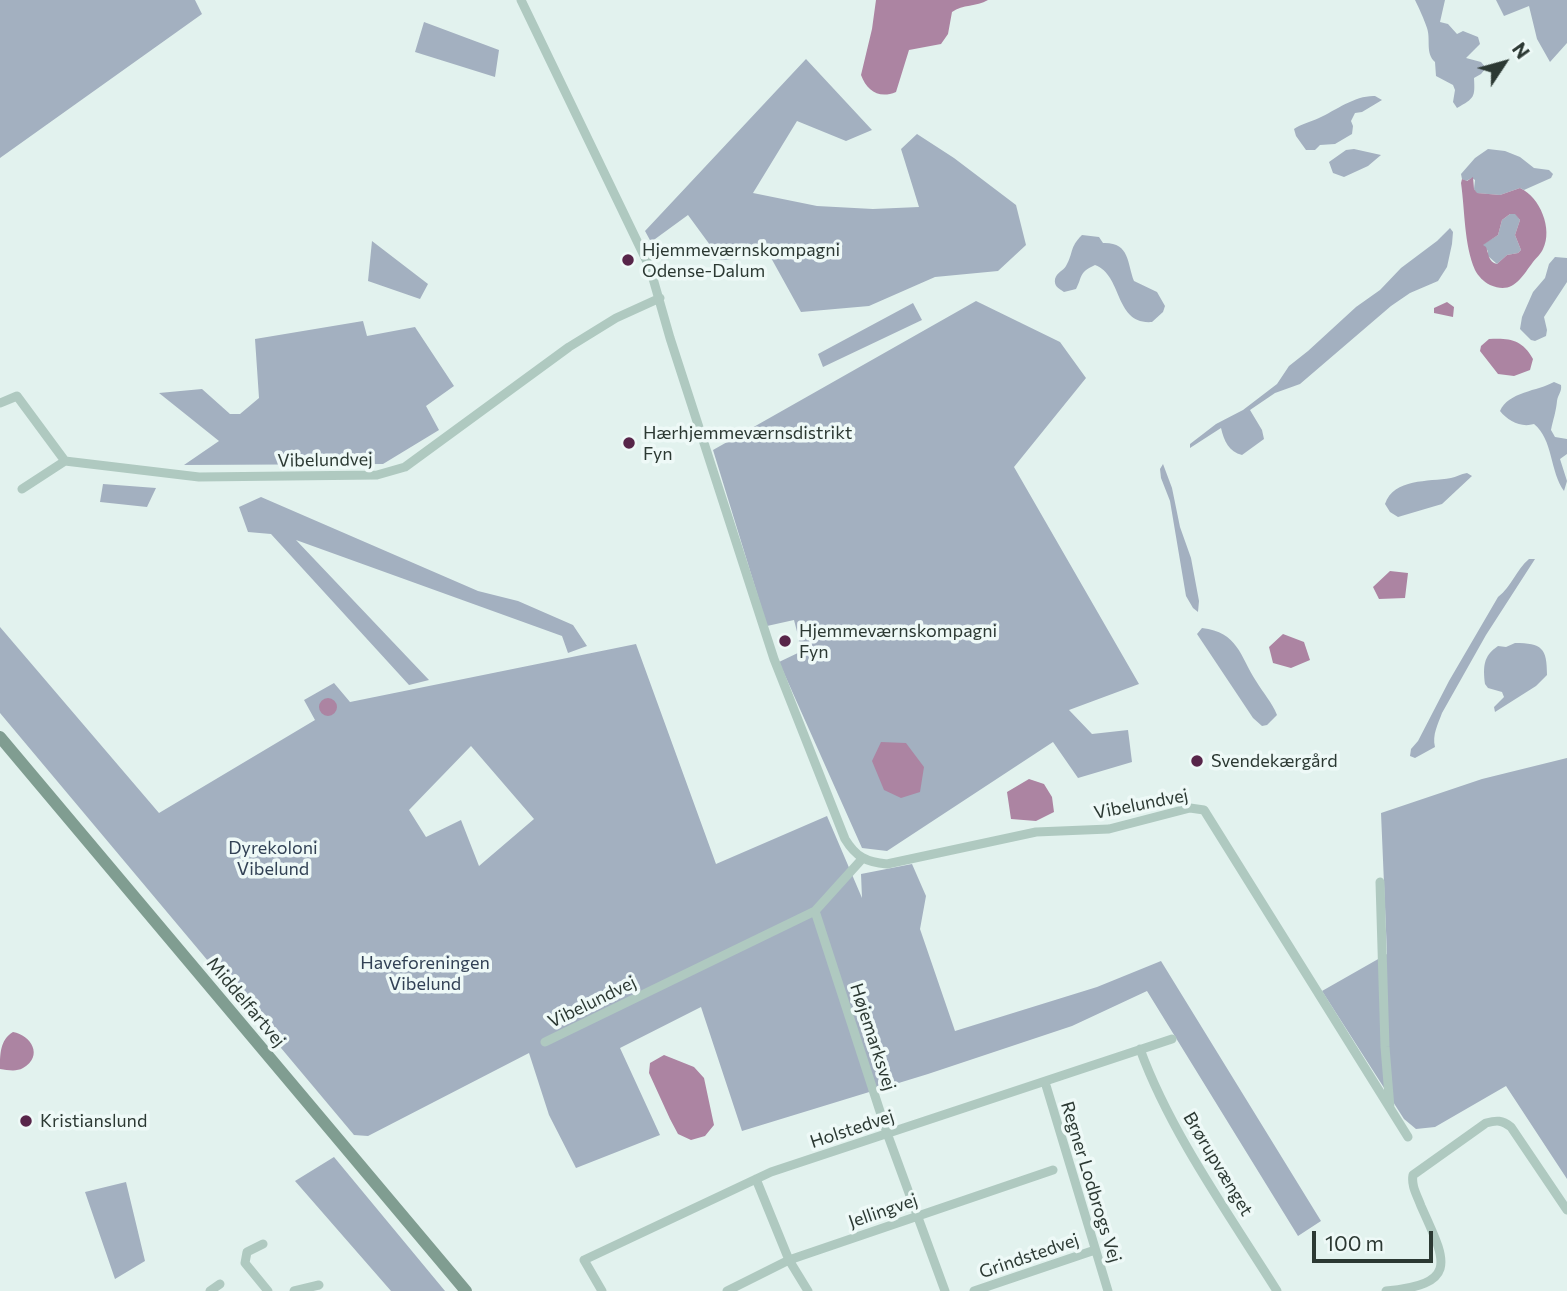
<!DOCTYPE html>
<meta charset="utf-8">
<style>
body{margin:0}
#map{position:relative;width:1567px;height:1291px;overflow:hidden;background:#e2f2ee;font-family:Commissioner,sans-serif}
canvas{display:block}
.north{position:absolute;left:1469px;top:28px;width:70px;height:70px;-webkit-text-stroke:5px #eef9f7;paint-order:stroke;rotate:54deg;font-size:19px;font-weight:700;line-height:28px;text-align:center;color:#2c3933}
.north::after{content:'';display:block;margin:auto;width:24px;height:32px;background:#2c3933;clip-path:polygon(50% 0,100% 100%,50% 72%,0 100%)}
.scale{position:absolute;left:1312px;top:1231px;width:121px;height:32px;box-sizing:border-box;border:4px solid #2c3933;border-top:0;padding-left:9px;font-size:21px;line-height:24px;white-space:nowrap;color:#2c3933;-webkit-text-stroke:5px #eef9f7;paint-order:stroke}
</style>
<div id="map">
<canvas width="1567" height="1291"></canvas>
<div class="north">N</div>
<div class="scale">100 m</div>
</div>
<script>
const c = document.querySelector('canvas').getContext('2d');
c.lineJoin = 'round';
function fillPath(path, color) {
  c.fillStyle = color;
  c.fill(path, 'evenodd');
}
function trace(path, color, width, dash) {
  c.strokeStyle = color;
  c.lineWidth = width;
  c.lineCap = dash ? 'butt' : 'round';
  c.setLineDash(dash || []);
  c.stroke(path);
}
function write(font, color, halo, rows, align = 'center') {
  c.font = font + ' Commissioner,sans-serif';
  c.lineWidth = 7;
  c.setLineDash([]);
  c.textBaseline = 'middle';
  c.strokeStyle = halo;
  c.fillStyle = color;
  for (const [text, x, y, turn = 0] of rows) {
    c.save();
    c.translate(x, y);
    c.rotate((+turn || 0) * Math.PI / 180);
    c.textAlign = isNaN(turn) ? turn : align;
    if (halo) c.strokeText(text, 0, 0);
    c.fillText(text, 0, 0);
    c.restore();
  }
}
const green = new Path2D(`
 M0,0H195L202,14L0,158Z
 M1415,0H1445L1440,22L1448,24L1457,34L1463,31L1478,37L1480,44L1466,58L1481,62L1486,68L1481,74L1474,78C1475,97 1475,98 1457,108L1453,102L1455,90L1453,85L1436,76L1435,62C1425,53 1431,40 1427,28C1424,19 1419,8 1415,0Z
 M1496,0H1567V43L1550,62L1537,39L1529,6L1504,16Z
 M424,22L499,50L495,77L415,52Z
 M806,59L872,130L846,141L797,121L753,193L817,206L873,209L919,207L901,149L917,134L954,158L1016,205L1026,245L998,271L935,277L869,306L801,312L770,256L721,260L688,215L651,242L645,231Z
 M1375,96L1382,100L1362,112L1355,113L1351,121L1353,126L1352,134L1335,144L1320,145L1315,150H1306L1296,136L1294,129C1301,124 1310,122 1319,118C1336,110 1356,95 1375,96Z
 M1354,149L1381,155L1368,166L1344,177L1333,173L1329,162L1346,150Z
 M1488,149L1505,151L1520,157L1534,168L1549,170L1553,174L1551,178L1524,190L1520,188L1500,195L1476,193L1474,189L1475,180L1472,178L1466,181L1462,179L1461,174L1475,158Z
 M1515,213L1520,220L1515,235L1521,250L1518,253L1507,255L1497,264L1488,256V251L1482,245L1498,235L1502,220L1510,214Z
 M1450,228L1453,232L1452,244L1447,267L1438,281L1410,293L1391,306L1300,384L1275,393L1250,410L1262,430L1264,439L1242,455C1229,452 1224,441 1221,428L1190,448V444L1216,424L1243,410L1277,384L1289,366L1308,351L1356,307L1380,290L1401,268L1437,241Z
 M1082,235L1099,237L1103,243C1130,242 1127,263 1134,281L1157,292L1165,306L1163,312L1152,322C1114,325 1123,275 1095,265C1078,273 1083,276 1076,289L1064,292C1058,288 1054,286 1055,279C1057,272 1063,271 1066,266C1074,252 1069,248 1082,235Z
 M372,241L428,284L420,299L368,281Z
 M1555,257L1567,258V282L1544,317L1547,330L1546,336L1535,341L1531,340L1520,329L1522,317L1533,292L1545,278L1549,264Z
 M976,301L1060,342L1086,378L1014,467L1139,684L1069,710L1092,734L1128,730L1132,762L1078,778L1053,742L887,851L862,848L779,662L802,651L794,620L767,626L713,450Z
 M913,303L922,320L823,367L818,354Z
 M363,321L367,336L415,327L454,386L426,406L439,430L383,464L184,465L219,441L159,393L202,389L230,414H240L259,398L255,339Z
 M1554,382L1561,385C1562,392 1558,394 1557,401C1556,412 1553,420 1551,430L1555,437L1567,439V454L1560,459L1567,481L1564,491C1550,472 1553,439 1534,424C1521,428 1508,421 1500,411C1508,392 1538,391 1554,382Z
 M1163,464L1172,488L1180,527L1191,558L1199,601L1198,612L1193,608L1186,596L1170,501L1161,478L1160,469Z
 M1467,473L1472,476L1442,504L1398,517L1390,512L1385,504C1394,478 1428,482 1451,478C1456,477 1461,474 1467,473Z
 M103,484L156,488L147,507L100,502Z
 M261,497L478,591L518,601L573,625L587,646L568,653L562,636L296,540L429,680L409,685L271,534L248,532L239,507Z
 M1529,559H1535L1486,635L1442,713C1438,724 1432,735 1435,747L1415,758L1410,756L1411,749L1418,741L1449,681L1498,597C1512,586 1516,570 1529,559Z
 M0,627L159,813L315,720L304,700L334,683L350,702L636,644L716,864L827,816L862,898L861,874L912,864L926,896L920,929L955,1031L1097,987L1161,961L1321,1221L1298,1236L1147,991L1072,1026L928,1074L742,1131L701,1007L620,1048L660,1135L576,1168L549,1115L529,1053L368,1136L354,1135L0,713ZM471,746L534,819L479,866L461,820L426,837L409,810Z
 M1202,628C1238,632 1240,656 1256,681C1263,693 1272,702 1277,715L1267,725L1262,726L1253,718L1197,634Z
 M1515,643C1542,643 1547,648 1547,675L1536,686L1495,712L1494,707L1504,697L1502,692L1488,688L1485,684C1483,667 1483,656 1498,646L1506,647Z
 M1567,758V1179L1506,1086L1435,1127L1416,1129L1404,1119L1322,991L1387,954L1381,813L1482,779Z
 M334,1157L445,1291H391L295,1181Z
 M126,1182L145,1261L115,1279L85,1192Z`);
const water = new Path2D(`
 M876,0H988C976,7 963,4 952,12L948,34L941,44L909,50L896,92C879,99 867,91 861,75L872,29Z
 M1473,177L1474,189L1477,193L1500,195L1520,188C1540,197 1553,229 1543,249C1541,254 1536,258 1533,262C1521,278 1513,295 1490,285C1484,282 1478,276 1475,270C1464,244 1465,211 1461,183L1462,179L1467,181ZM1510,214H1515L1520,220L1515,235L1521,250L1518,253L1507,255L1497,264C1488,262 1489,254 1486,247L1483,245L1498,235L1502,220Z
 M1447,302L1454,307L1453,317L1434,313V308Z
 M1489,339C1509,338 1522,339 1533,359L1530,370L1514,376L1498,374L1480,351L1481,346Z
 M1390,571L1408,573L1405,598L1379,599L1373,587Z
 M1283,634L1304,642L1310,660L1291,668L1273,663L1269,647Z
 M319 707a9 9 0 1 1 18 0a9 9 0 1 1-18 0Z
 M881,742L906,743L924,767L920,792L901,798L884,790L872,761Z
 M1029,779L1044,784L1052,797L1054,812L1036,821L1011,819L1007,792Z
 M13,1032C31,1035 44,1056 23,1068C16,1072 8,1070 0,1069C0,1054 0,1040 13,1032Z
 M664,1055L694,1067L704,1078L714,1125L705,1136L691,1140L678,1134L670,1119L649,1073L650,1063Z`);
const street = new Path2D(`
 M521,0L650,268L670,338L774,659L845,839C856,857 866,862 887,864L1036,832L1109,829L1190,808L1204,810L1408,1137
 M0,403L17,396L65,461
 M22,489L65,461L199,477L377,475L405,467L569,347L616,318L660,298
 M1380,882L1385,1047L1390,1108
 M815,911L887,1133L945,1291
 M545,1042L815,911L862,859
 M1140,1049C1170,1132 1230,1216 1277,1291
 M1045,1082L1108,1291
 M756,1179L789,1260L808,1291
 M263,1244L247,1252L245,1263L268,1291
 M210,1291L220,1284
 M294,1291L319,1285
 M602,1291L584,1260L771,1172L1172,1039
 M727,1291L789,1260L1053,1170
 M974,1291L1095,1250
 M1386,1291C1461,1284 1445,1260 1421,1206C1417,1195 1411,1186 1413,1175L1486,1123C1497,1120 1502,1120 1511,1127L1567,1210`);
const secondary = new Path2D(`
 M0,737L466,1291`);
const markers = [
 [628,260,7,"#572549"],
 [629,443,7,"#572549"],
 [785,641,7,"#572549"],
 [1197,761,7,"#572549"],
 [26,1121,7,"#572549"]
];
const poiNames = [
 ["Hjemmeværnskompagni",642,250],
 ["Odense-Dalum",642,271],
 ["Hærhjemmeværnsdistrikt",643,433],
 ["Fyn",643,454],
 ["Hjemmeværnskompagni",799,631],
 ["Fyn",799,652],
 ["Svendekærgård",1211,761],
 ["Kristianslund",40,1121]
];
const streetNames = [
 ["Vibelundvej",325,460,-1],
 ["Vibelundvej",1141,804,-11],
 ["Middelfartvej",246,1002,50],
 ["Vibelundvej",592,1002,-26],
 ["Højemarksvej",873,1037,72],
 ["Holstedvej",852,1129,-18],
 ["Brørupvænget",1218,1164,59],
 ["Regner Lodbrogs Vej",1091,1182,73],
 ["Jellingvej",883,1211,-19],
 ["Grindstedvej",1029,1256,-19]
];
const parkNames = [
 ["Dyrekoloni",273,848],
 ["Vibelund",273,869],
 ["Haveforeningen",425,963],
 ["Vibelund",425,984]
];
fillPath(green, '#a3b0c0');
fillPath(water, '#ac84a2');
trace(street, '#afc9c0', 9);
trace(secondary, '#809d91', 12);
for (const [x, y, r, color] of markers) {
  const dot = new Path2D();
  dot.arc(x, y, r, 0, 2 * Math.PI);
  c.fillStyle = color;
  c.fill(dot);
  trace(dot, '#eef9f7', 2.5);
}
write('18px', '#2c3933', '#eef9f7', poiNames, 'left');
write('18px', '#2c3933', '#eef9f7', streetNames);
write('18px', '#324155', '#eef9f7', parkNames);
</script>
